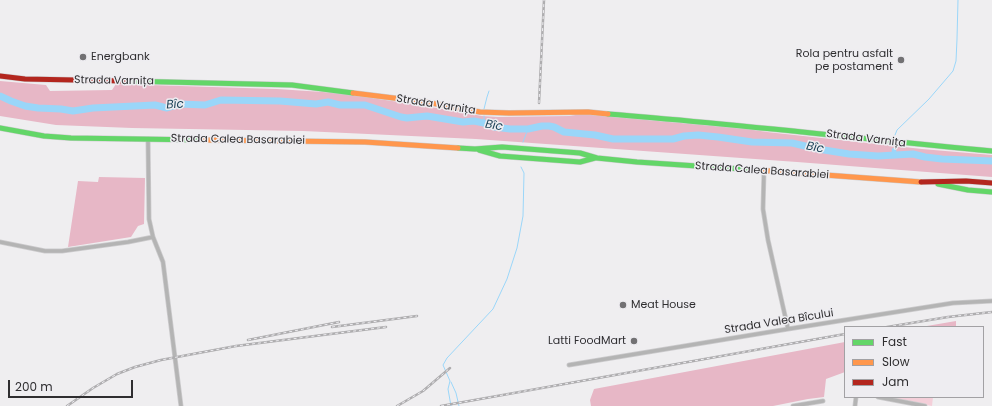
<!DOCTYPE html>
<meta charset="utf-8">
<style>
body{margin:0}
#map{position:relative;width:992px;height:406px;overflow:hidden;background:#efeef0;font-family:Poppins,sans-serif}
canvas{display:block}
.legend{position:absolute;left:844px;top:326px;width:140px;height:72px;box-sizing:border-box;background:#eeedf1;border:1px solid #a2a1a4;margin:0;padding:5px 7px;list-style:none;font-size:12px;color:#2f2e30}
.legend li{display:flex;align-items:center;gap:8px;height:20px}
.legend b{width:20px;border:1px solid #a2a1a4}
.scale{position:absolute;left:8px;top:380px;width:125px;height:18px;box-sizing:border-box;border:2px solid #2f2e30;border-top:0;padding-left:5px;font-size:12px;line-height:14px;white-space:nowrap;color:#2f2e30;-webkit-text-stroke:3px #eeedf1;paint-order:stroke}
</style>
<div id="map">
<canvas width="992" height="406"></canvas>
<ul class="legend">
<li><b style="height:5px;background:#63d668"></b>Fast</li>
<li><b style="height:5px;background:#ff974d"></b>Slow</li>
<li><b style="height:5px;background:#b3261e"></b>Jam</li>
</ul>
<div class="scale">200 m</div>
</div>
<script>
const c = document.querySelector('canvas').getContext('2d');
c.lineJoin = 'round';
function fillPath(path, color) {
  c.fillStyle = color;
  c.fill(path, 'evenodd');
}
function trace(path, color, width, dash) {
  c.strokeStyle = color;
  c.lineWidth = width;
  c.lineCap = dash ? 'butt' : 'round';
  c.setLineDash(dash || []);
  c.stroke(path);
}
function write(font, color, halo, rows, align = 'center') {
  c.font = font + ' Poppins,sans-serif';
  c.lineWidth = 3;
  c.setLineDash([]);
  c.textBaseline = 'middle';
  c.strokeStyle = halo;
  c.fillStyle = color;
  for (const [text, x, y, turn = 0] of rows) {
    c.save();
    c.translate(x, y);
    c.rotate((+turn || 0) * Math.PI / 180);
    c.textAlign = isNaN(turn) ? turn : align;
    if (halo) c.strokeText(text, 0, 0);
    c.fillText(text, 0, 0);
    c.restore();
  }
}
const green = new Path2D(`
 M884,397H933L932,406Z`);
const forest = new Path2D(`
 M0,81L46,85L50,91L112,90L116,84L277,89L338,93L419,105L482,116L498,117L570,116L581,114L747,129L767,132L922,149L992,155V177L797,162L476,139L303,131L132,128L56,125L0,116Z
 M99,177L145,178L144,224L138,226L131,237L68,247L78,181L98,182Z
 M956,321V327H921Z
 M845,342V372L826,379L824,397L808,399L773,406H591L590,400L594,389Z`);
const stream = new Path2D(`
 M484,109L487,97L489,91
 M484,116V123
 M895,135L897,130L929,99L953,71L956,61L957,39L958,0
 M523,142L528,129
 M451,382L456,393L459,406
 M451,406L448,389L450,381L443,365L447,358L493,309L507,279L517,248L523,216L524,173L521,167`);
const canal = new Path2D(`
 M894,154V150`);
const river = new Path2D(`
 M0,96L11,101L25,106L38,108L61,109L73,111L93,108L155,105L167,108L180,104L205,105L221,100L280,101L316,104L328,102L340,105H365L401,117L407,118L427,116L463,122L474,121L484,123L487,125L494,127L510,129H528L542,126H549L554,127L564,132L595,135L613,139H673L684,136L698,135L718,137L752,142L792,143L818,149L849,154L878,156L913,154L925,157L942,159L992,161`);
const street = new Path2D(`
 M148,139L149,219L153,237L163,262L181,406
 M764,171L763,209L768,240L788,329
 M0,242L45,251H62L128,242L153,237
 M569,365L788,329L953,303L992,301
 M878,397L925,406
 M793,406L823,401
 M855,406L856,397`);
const fast = new Path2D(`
 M125,81L292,85L353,93
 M608,114C736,124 864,139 992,151
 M0,128L44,136L71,138L203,140
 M458,148L475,149L502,147L580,153L597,158L637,162L757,170
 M479,150L500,156L580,162L595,158
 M938,184L968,190L992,192`);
const slow = new Path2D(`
 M353,93L426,102L480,112L509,113L588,112L608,114
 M203,140L365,142L458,148
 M757,170L921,182`);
const jam = new Path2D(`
 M0,76L25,79L125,81
 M921,182L966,181L992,183`);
const rail = new Path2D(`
 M539,103L544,0
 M332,327L417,316
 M887,327L948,317L992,312
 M248,340L339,322
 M67,406L93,388L117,374L135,367L161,360L236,346L386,327
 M397,406L423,391L450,368
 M441,406L845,334`);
const markers = [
 [83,57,4,"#727173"],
 [901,60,4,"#727173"],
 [623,305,4,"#727173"],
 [634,341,4,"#727173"]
];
const poiNames = [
 ["Rola pentru asfalt",893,54],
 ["pe postament",893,67],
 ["Energbank",91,57,"left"],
 ["Meat House",631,305,"left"],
 ["Latti FoodMart",626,341]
];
const streetNames = [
 ["Strada Varnița",114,81,1],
 ["Strada Varnița",436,105,9],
 ["Strada Varnița",866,139,7],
 ["Strada Calea Basarabiei",238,140,1],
 ["Strada Calea Basarabiei",762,171,4],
 ["Strada Valea Bîcului",779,322,-9]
];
const waterNames = [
 ["Bîc",175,105,-4],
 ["Bîc",494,126,9],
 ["Bîc",815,148,11]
];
fillPath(green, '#f4cfd9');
fillPath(forest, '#e7b7c6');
trace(stream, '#9ad6f9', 1);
trace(canal, '#9ad6f9', 4.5);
trace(river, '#9ad6f9', 7);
trace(street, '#cccbcd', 5);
trace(fast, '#cccbcd', 6);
trace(slow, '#cccbcd', 6);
trace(jam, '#cccbcd', 6);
trace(street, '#b4b4b4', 3.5);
trace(fast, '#63d668', 5);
trace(slow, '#ff974d', 5);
trace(jam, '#b3261e', 5);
trace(rail, '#aeadaf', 2.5);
trace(rail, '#eeedf1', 1, [3]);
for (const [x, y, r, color] of markers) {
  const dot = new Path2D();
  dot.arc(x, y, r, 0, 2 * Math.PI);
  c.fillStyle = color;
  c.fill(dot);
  trace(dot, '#eeedf1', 1.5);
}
write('11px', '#2f2e30', '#eeedf1', poiNames, 'right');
write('11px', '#2f2e30', '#eeedf1', streetNames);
write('italic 12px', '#1e4358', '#eeedf1', waterNames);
</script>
